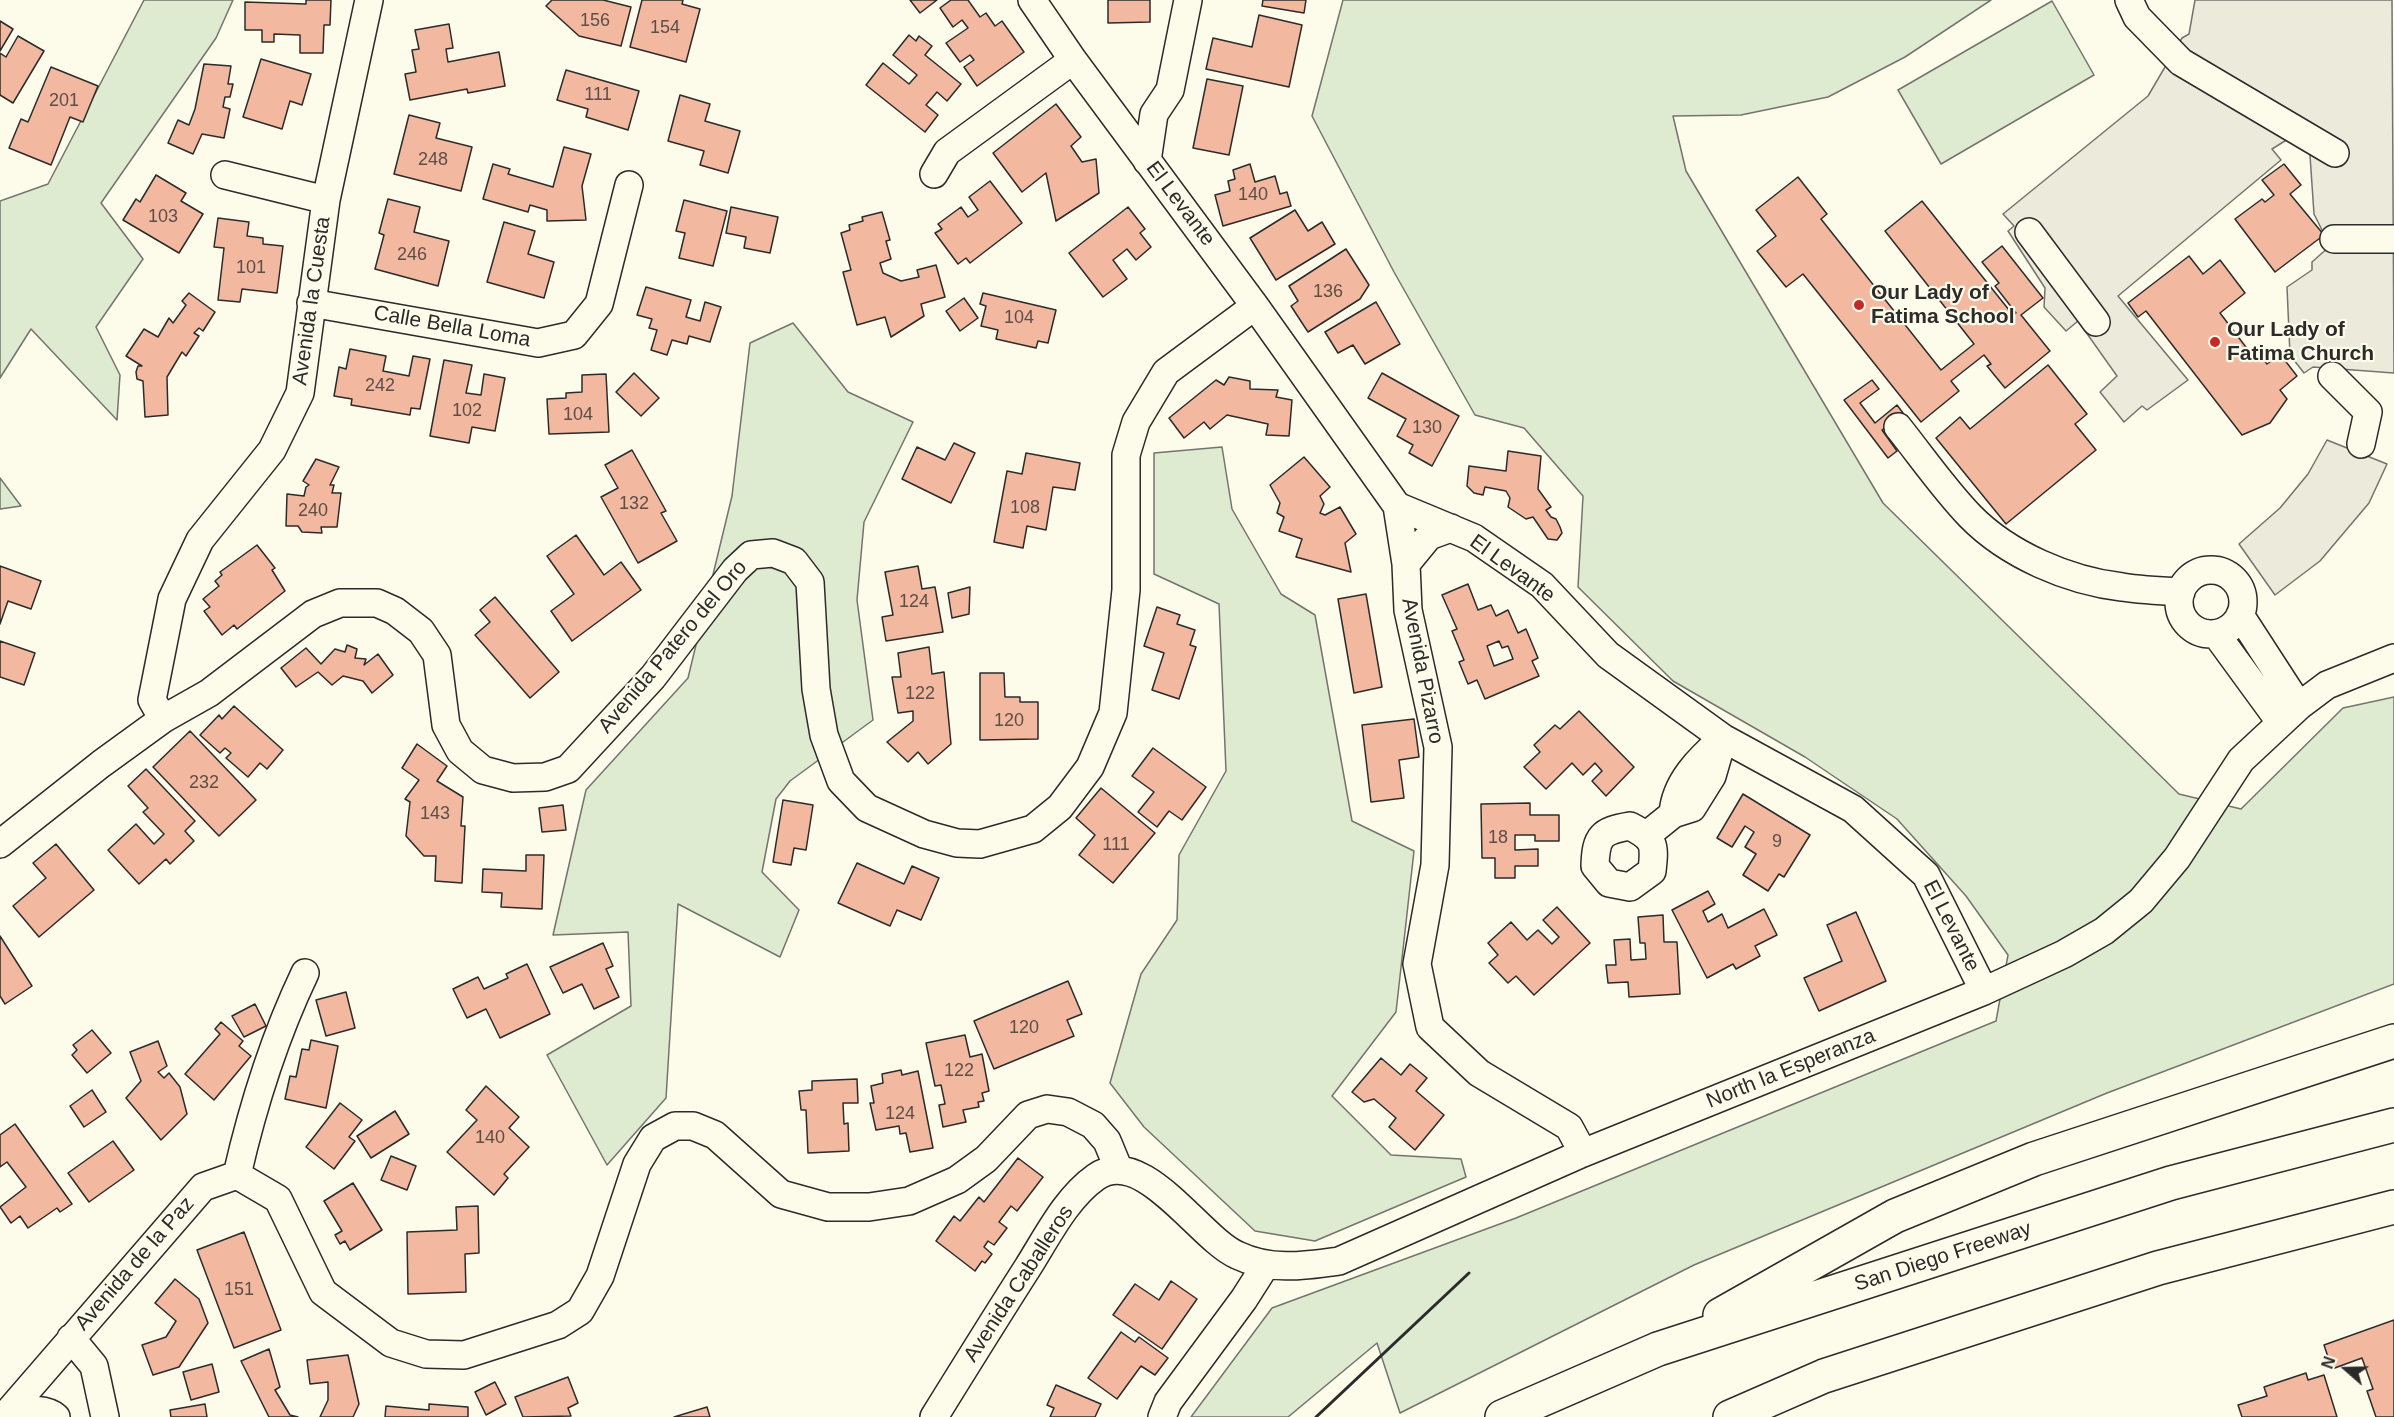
<!DOCTYPE html>
<style>
body{margin:0}
#map{position:relative;width:2394px;height:1417px;overflow:hidden;background:#fdfbea;font-family:Helvetica,sans-serif}
canvas{display:block}
.north{position:absolute;left:2316px;top:1339px;width:60px;height:60px;-webkit-text-stroke:4px #fdfbea;paint-order:stroke;rotate:290deg;font-size:16px;font-weight:700;line-height:24px;text-align:center;color:#2b2b2b}
.north::after{content:'';display:block;margin:auto;width:21px;height:27px;background:#2b2b2b;clip-path:polygon(50% 0,100% 100%,50% 72%,0 100%)}
</style>
<div id="map">
<canvas width="2394" height="1417"></canvas>
<div class="north">N</div>
</div>
<script>
const c = document.querySelector('canvas').getContext('2d');
c.lineJoin = 'round';
function fillPath(path, color) {
  c.fillStyle = color;
  c.fill(path, 'evenodd');
}
function trace(path, color, width, dash) {
  c.strokeStyle = color;
  c.lineWidth = width;
  c.lineCap = dash ? 'butt' : 'round';
  c.setLineDash(dash || []);
  c.stroke(path);
}
function write(font, color, halo, rows, align = 'center') {
  c.font = font + ' Helvetica,sans-serif';
  c.lineWidth = 4.5;
  c.setLineDash([]);
  c.textBaseline = 'middle';
  c.strokeStyle = halo;
  c.fillStyle = color;
  for (const [text, x, y, turn = 0] of rows) {
    c.save();
    c.translate(x, y);
    c.rotate((+turn || 0) * Math.PI / 180);
    c.textAlign = isNaN(turn) ? turn : align;
    if (halo) c.strokeText(text, 0, 0);
    c.fillText(text, 0, 0);
    c.restore();
  }
}
const green = new Path2D(`
 M144,0H233L216,38L101,203L143,259L96,327L120,375L117,420L31,329L0,378V201L48,184Z
 M1343,0H1991L1905,57L1828,97L1741,115L1673,116L1686,171L1883,503L2179,794L2241,809L2343,708L2394,697V984L2107,1093L1694,1265L1400,1413L1377,1343L1288,1417H1191L1272,1308L1516,1218L1996,1021L2008,955L1966,896L1897,819L1805,757L1673,681L1578,587L1583,496L1524,428L1475,415L1394,272L1312,116Z
 M2052,1L2094,75L1941,164L1898,90Z
 M793,323L848,392L913,422L864,522L857,600L873,720L790,781L776,799L762,872L799,910L780,957L678,904L666,1098L607,1165L547,1055L631,1006L628,932L553,935L586,790L688,678L732,496L750,343Z
 M1222,447L1232,509L1281,594L1315,615L1352,821L1414,851L1396,1012L1332,1096L1391,1155L1461,1159L1466,1177L1315,1241L1255,1231L1144,1127L1110,1083L1141,974L1177,920L1179,855L1226,771L1219,604L1154,574V453Z
 M0,478L21,506L0,509Z`);
const parking = new Path2D(`
 M2195,0H2392L2394,373L2313,367L2304,373L2290,355L2287,287L2312,270V262L2330,246L2314,214L2309,141L2296,134L2272,149L2281,160L2118,296L2188,380L2147,410L2142,406L2124,422L2100,392L2117,376L2078,321L2066,331L2044,307L2045,288L2008,231L2014,226L2003,214L2148,96L2182,38L2189,34Z
 M2327,440L2387,464L2369,503L2320,561L2275,595L2239,544L2280,508L2308,474Z`);
const building = new Path2D(`
 M306,0H331L330,25H324L323,53H300V35L274,34V42H262V30H245V2L306,4Z
 M552,0H603L631,7L621,46L579,36L546,6Z
 M642,0H683L682,4L700,9L686,62L630,47Z
 M910,0H937L920,13Z
 M951,0H968L980,17L986,13L995,26L1002,21L1024,52L977,86L964,67L974,60L970,55L960,62L946,43L968,28L962,20L953,27L940,8Z
 M1108,0H1150V22L1108,23Z
 M1263,0H1306L1304,13L1262,6Z
 M1259,15L1302,25L1289,87L1206,69L1213,38L1252,47Z
 M0,21L13,29L0,51Z
 M449,24L453,48L446,49L448,62L499,52L505,86L468,93L467,89L410,100L405,74L416,72L412,50L419,49L415,30Z
 M909,35L916,41L919,36L932,46L925,55L961,84L947,101L937,92L926,105L938,115L925,132L866,85L883,63L909,84L917,75L893,55Z
 M18,36L44,51L13,103L0,95V53L6,57Z
 M261,59L311,74L302,105L290,101L282,129L243,117Z
 M204,64L231,66L228,84H233L230,97H225L223,107L230,109L224,138L202,134L193,154L168,143L178,120L189,125L195,109Z
 M51,67L98,86L83,122L70,117L51,165L9,148L21,119L28,122Z
 M566,70L639,91L628,130L586,117L588,109L557,100Z
 M1207,79L1243,86L1229,155L1193,148Z
 M680,95L710,104L705,121L740,131L728,173L700,165L704,151L668,141Z
 M1056,104L1081,137L1071,146L1082,162L1096,159L1099,193L1056,221L1046,173L1022,192L993,153Z
 M409,115L440,123L436,138L472,147L461,191L394,174Z
 M564,147L591,154L582,186L586,220L547,221V210L530,205L528,212L483,199L493,164L510,169L508,174L553,187Z
 M1250,164L1255,182L1275,176L1280,194L1287,192L1291,206L1223,226L1215,195L1230,191L1228,181L1235,179L1233,170Z
 M2284,164L2301,185L2290,194L2324,235L2275,272L2235,219L2262,199L2265,202L2274,195L2262,180Z
 M156,175L186,193L181,201L203,214L179,253L123,220L136,199L140,202Z
 M1798,177L1827,214L1821,219L1941,370L1974,344L1885,231L1922,201L2013,315L2016,313L1995,286L1999,283L1982,262L2002,246L2043,298L2021,315L2050,351L2005,388L1987,366L1991,364L1984,355L1951,381L1959,391L1921,422L1803,274L1786,287L1757,251L1776,236L1756,210Z
 M990,181L1022,223L970,263L966,258L958,264L935,233L942,229L938,224L961,207L968,217L978,210L969,197Z
 M388,199L420,207L414,232L449,241L438,286L375,269L384,235L379,233Z
 M684,200L727,211L713,266L679,258L685,233L676,231Z
 M731,207L778,217L770,253L744,248L746,237L726,233Z
 M1128,207L1145,229L1140,233L1151,247L1136,260L1127,249L1113,260L1127,279L1103,297L1069,253Z
 M1295,210L1308,231L1322,222L1335,244L1276,280L1250,238Z
 M882,212L890,240L886,241L891,259L880,263L883,273L901,281L919,277L917,270L936,265L945,297L921,304L924,316L891,337L885,317L857,325L843,272L851,270L841,233L850,230L849,225L863,221L862,217Z
 M218,218L249,222L247,236L263,238V244L283,246L277,293L242,289L240,302L218,300L224,248L214,247Z
 M504,222L535,231L528,254L554,262L544,298L487,282Z
 M1346,249L1369,285L1360,299L1308,332L1291,306L1298,301L1289,286Z
 M2189,256L2203,274L2220,260L2245,293L2220,313L2252,355L2257,351L2267,364L2280,354L2297,376L2280,390L2287,399L2270,423L2242,435L2146,311L2138,317L2128,303Z
 M646,287L691,300L686,317L700,321L705,302L721,307L710,342L689,336L687,344L672,340L667,355L651,350L657,330L649,328L652,319L637,315Z
 M189,293L215,312L203,331L199,328L194,333L199,336L186,356L182,352L167,377L168,415L145,417L143,381L137,379L136,372L138,366H142L126,356L144,329L158,337L169,318L173,323L186,305L182,301Z
 M983,293L1056,310L1048,343L1038,341L1036,348L996,339L998,330L981,326L986,306L980,304Z
 M964,298L978,318L960,331L946,311Z
 M1376,302L1400,344L1365,364L1353,345L1338,353L1325,332Z
 M350,349L386,356L383,371L409,376L413,356L430,359L420,409L411,408L410,415L351,405L352,399L334,396L339,367L346,369Z
 M444,360L472,365L466,393L481,395L484,374L505,378L495,431L472,427L469,443L430,436Z
 M2048,365L2087,414L2075,424L2096,450L2006,524L1936,438L1960,417L1970,429Z
 M634,373L659,398L641,416L616,392Z
 M1382,373L1459,416L1432,466L1409,453L1413,445L1397,436L1406,419L1368,398Z
 M606,374L609,432L549,434L547,399L566,398V393L582,392V375Z
 M1229,377L1250,381V389L1278,390L1276,397L1292,400L1289,436L1266,435L1268,424L1227,415L1210,429L1204,422L1184,438L1169,418L1216,380L1224,385Z
 M1872,380L1879,389L1860,403L1875,423L1897,405L1903,413L1882,430L1897,451L1888,458L1844,400Z
 M954,443L975,453L951,503L902,479L917,447L945,460Z
 M632,450L666,511L661,513L677,541L638,563L601,497L618,488L605,465Z
 M1508,451L1541,456L1538,489L1551,507L1546,510L1551,517L1556,519L1560,527L1562,533L1557,540L1548,539L1533,517L1526,519L1508,507L1510,498L1506,491L1485,487L1483,495L1474,493L1467,486L1469,466L1506,471Z
 M1026,453L1080,463L1075,490L1053,487L1046,530L1027,526L1023,548L994,542L1007,471L1022,474Z
 M1304,457L1330,487L1320,496L1324,504L1320,513L1325,515L1340,507L1356,534L1345,543L1351,572L1296,557L1302,539L1279,531L1284,517L1277,513L1280,503L1270,485Z
 M316,459L339,467L330,485H334L332,493H341L337,527H321L322,533L302,532L298,526H286L287,494L304,496L306,487L309,485L303,481Z
 M576,535L604,575L621,562L641,590L572,641L551,611L574,594L547,556Z
 M257,545L275,568L272,570L285,591L237,629L234,625L222,635L204,611L210,607L203,599L219,586L215,581L222,575L220,572Z
 M0,566L41,581L31,609L8,601L0,624Z
 M918,566L922,589L935,587L943,632L886,641L882,617L893,615L885,572Z
 M1468,584L1478,610L1491,605L1496,616L1508,610L1518,633L1526,629L1538,658L1532,661L1539,676L1485,699L1477,680L1468,684L1459,662L1464,660L1452,631L1457,629L1442,595ZM1499,641L1502,648L1508,646L1513,659L1494,666L1487,646Z
 M970,587L969,614L952,618L948,593Z
 M1366,594L1382,687L1354,693L1338,599Z
 M495,597L559,672L530,698L475,635L490,622L480,610Z
 M1157,607L1180,615L1177,624L1195,630L1190,645L1196,647L1179,699L1152,690L1164,653L1144,646Z
 M0,641L35,653L24,685L0,677Z
 M347,645L357,649L355,658L366,659L364,665L378,654L393,675L372,693L363,681L343,676L332,685L318,672L296,687L281,668L306,648L321,664L335,649L345,652Z
 M929,647L932,674L944,672L951,744L928,764L918,752L908,762L887,742L913,721V711L898,713L892,677H901L898,653Z
 M980,673H1004L1005,697H1020V702H1038V739L980,740Z
 M234,706L283,750L267,769L260,763L248,777L226,758L231,753L225,748L220,753L200,735L219,715L222,719Z
 M1579,711L1634,767L1606,796L1592,781L1602,771L1595,763L1583,775L1572,763L1546,789L1524,767L1540,752L1534,745L1555,725L1560,729Z
 M1414,719L1419,757L1399,760L1404,798L1371,802L1362,725Z
 M190,731L256,800L219,836L153,767Z
 M417,744L447,766L437,781L463,797L461,826H465L462,883L435,881L436,856H424L406,836L410,802L405,799L419,780L402,768Z
 M1153,748L1206,787L1182,820L1169,811L1157,827L1138,812L1154,792L1132,776Z
 M146,769L195,821L185,831L194,841L170,864L166,859L139,884L108,850L136,824L154,844L164,834L143,812L148,808L128,786Z
 M1101,788L1155,833L1113,883L1079,855L1095,835L1076,818Z
 M1743,794L1810,835L1784,877L1779,874L1768,891L1743,875L1756,854L1745,847L1754,832L1745,826L1732,847L1717,838Z
 M783,800L813,805L806,850L794,848L791,865L773,862Z
 M1530,803V815H1559V841H1535V835H1515V850L1538,849V866H1515V878H1495V858H1482L1481,804Z
 M563,805L566,830L542,832L539,808Z
 M56,844L94,890L39,937L13,906L46,878L33,863Z
 M526,855H544L542,909L501,907L502,893L482,892L483,869L526,871Z
 M857,863L904,884L912,866L939,878L921,920L897,910L890,926L838,903Z
 M1708,891L1715,904L1703,911L1708,922L1722,914L1728,928L1764,909L1777,935L1755,946L1760,956L1736,969L1733,964L1707,978L1672,910Z
 M1557,907L1590,943L1534,995L1516,976L1508,983L1489,963L1498,955L1488,943L1511,922L1527,940L1538,930L1552,944L1559,937L1543,920Z
 M1856,912L1886,981L1819,1011L1804,978L1842,961L1827,925Z
 M1663,915L1664,942H1677L1680,994L1629,997L1628,982L1608,983L1606,965H1616L1614,940L1630,939L1631,960L1646,959L1645,943H1640L1638,917Z
 M0,936L32,986L5,1004L0,996Z
 M603,943L613,966L606,969L619,997L594,1009L582,984L563,993L550,967Z
 M527,964L550,1014L500,1038L486,1009L467,1018L453,989L478,977L484,989L508,978L506,974Z
 M1068,981L1082,1014L1067,1020L1074,1036L994,1069L974,1021Z
 M346,992L355,1028L326,1036L316,1000Z
 M255,1004L266,1026L244,1037L232,1016Z
 M221,1022L243,1041L239,1046L251,1056L214,1100L185,1074L220,1034L215,1029Z
 M92,1030L111,1053L87,1073L72,1055L77,1050L73,1045Z
 M965,1035L970,1057L982,1054L989,1091L982,1093L984,1101L978,1102L979,1107L963,1110L966,1122L943,1127L939,1105L945,1104L941,1085L935,1086L926,1043Z
 M311,1040L338,1046L326,1108L285,1099L290,1076L296,1077L302,1049L309,1050Z
 M158,1041L167,1066L158,1072L164,1078L169,1073L180,1087L187,1114L161,1140L126,1098L141,1081L130,1052Z
 M1381,1058L1401,1075L1410,1064L1427,1078L1416,1091L1444,1115L1415,1150L1389,1127L1396,1118L1374,1099L1364,1102L1352,1092Z
 M901,1070L902,1075L918,1071L933,1148L910,1152L906,1133L900,1134L899,1126L876,1130L870,1103H874L871,1086L883,1083L882,1074Z
 M857,1079L858,1103H843L844,1124L848,1123L849,1151L808,1153L806,1110H801L799,1091L812,1090V1081Z
 M486,1086L519,1117L509,1128L529,1147L504,1174L508,1178L494,1195L447,1152L477,1120L466,1110Z
 M92,1090L106,1112L84,1127L70,1106Z
 M340,1103L362,1120L349,1137L355,1141L334,1169L306,1147Z
 M395,1111L409,1134L371,1158L357,1136Z
 M15,1124L72,1204L60,1212L57,1208L28,1228L20,1216L11,1223L0,1207L26,1187L7,1162L0,1167V1135Z
 M113,1141L134,1170L89,1202L68,1173Z
 M391,1156L416,1166L407,1190L381,1180Z
 M1018,1158L1043,1177L1017,1211L1011,1206L999,1222L1007,1228L994,1245L988,1241L984,1247L992,1254L985,1263L982,1261L975,1271L936,1241L954,1216L960,1221L979,1197L984,1202Z
 M353,1183L382,1230L350,1250L345,1241L340,1244L335,1235L342,1231L324,1201Z
 M478,1206L479,1253L465,1254L466,1292L408,1294L407,1232L457,1230L456,1207Z
 M244,1232L281,1330L234,1348L197,1250Z
 M175,1279L199,1299L208,1323L179,1367L153,1375L142,1345L166,1337L176,1321L155,1303Z
 M1171,1281L1197,1299L1162,1349L1113,1315L1135,1284L1159,1300Z
 M2394,1320V1417H2376L2367,1391L2373,1389L2362,1358L2332,1369L2324,1345Z
 M1121,1332L1135,1342L1139,1337L1168,1358L1155,1375L1141,1366L1117,1399L1088,1378Z
 M269,1349L280,1387L275,1390L290,1415L298,1417H269L241,1361Z
 M348,1355L359,1404L353,1417H320L328,1400V1382L310,1384L307,1360Z
 M212,1364L219,1392L191,1400L183,1372Z
 M2306,1373L2308,1380L2324,1375L2337,1417H2242L2238,1405L2267,1396L2264,1387Z
 M568,1377L578,1403L568,1408L571,1416L523,1417L515,1397Z
 M495,1382L506,1404L486,1415L475,1392Z
 M1056,1385L1101,1404L1095,1417H1050L1054,1408L1047,1405Z
 M205,1404L207,1417H171L170,1410Z
 M429,1404L468,1407V1417H385L386,1406L429,1410Z
 M707,1407L710,1417H674Z`);
const minor = new Path2D(`
 M1032,0L1073,60L1255,306L1397,506L1474,538L1542,585L1608,655L1723,738L1853,809L1926,875L1984,991
 M2129,0L2137,17L2181,62L2335,153
 M1147,161L1154,114L1170,90L1188,0
 M934,174L947,152L1073,60
 M225,175L326,200
 M2029,232L2096,322
 M2334,239H2394
 M311,303L538,343L574,335L599,304L629,185
 M2332,376L2368,412L2361,444
 M1898,427C1922,457 1944,489 1970,516C2008,555 2069,581 2122,587C2141,590 2161,591 2181,592
 M1397,506L1406,564L1408,610L1438,747L1435,865L1417,964L1430,1027L1479,1073L1569,1127L1583,1153
 M1406,564L1429,536L1451,528
 M2179 602a32 32 0 1 1 64 0a32 32 0 1 1-64 0Z
 M2240,615L2299,706
 M2216,634L2281,723
 M163,719L209,693L313,614L340,603H377L395,611L421,631L437,655L446,725L460,751L483,770L513,778L545,777L568,769L653,677L735,570L751,555L773,553L794,561L810,582L816,689L824,735L841,781L867,808L924,834L957,843L980,844L1033,829L1060,807L1090,767L1113,713L1126,590V455L1136,422L1166,372L1255,306
 M1673,814C1675,782 1700,758 1723,738
 M1630,826C1655,839 1655,844 1652,871L1630,887L1609,883L1595,866C1596,836 1601,831 1630,826Z
 M1647,835L1673,814L1692,808L1712,776L1723,738
 M0,844L101,764L163,719L152,700L172,599L200,540L272,450L300,393L326,200L369,0
 M237,1175C253,1105 274,1038 305,973
 M71,1338L94,1366L105,1417
 M9,1412C24,1411 44,1407 56,1417
 M4,1417L203,1187L237,1175L278,1199L323,1292L391,1343L426,1354L464,1355L558,1325L580,1311L600,1276L637,1164L653,1138L675,1126H693L715,1135L781,1194L828,1207H869L909,1201L957,1180L986,1159L1028,1115L1047,1109L1068,1112L1093,1125L1107,1141L1119,1170
 M934,1417C965,1367 996,1317 1028,1267C1047,1237 1066,1198 1096,1177C1142,1144 1199,1238 1237,1255C1270,1271 1303,1266 1339,1261L1583,1153L1984,991L2064,954L2104,931L2141,901L2177,858L2241,760L2299,706L2327,685L2394,658
 M1162,1417L1168,1402L1244,1299L1265,1266`);
const highway = new Path2D(`
 M1720,1315L1895,1216L2034,1159L2394,1041
 M1502,1417L1658,1349L2171,1183L2394,1125
 M1730,1417L1824,1376L2158,1268L2394,1207`);
const wall = new Path2D(`
 M1316,1417L1469,1273`);
const markers = [
 [1859,305,6,"#c62828"],
 [2215,342,6,"#c62828"]
];
const numberNames = [
 ["156",595,21],
 ["154",665,28],
 ["111",598,95],
 ["201",64,101],
 ["248",433,160],
 ["140",1253,195],
 ["103",163,217],
 ["246",412,255],
 ["101",251,268],
 ["136",1328,292],
 ["104",1019,318],
 ["242",380,386],
 ["102",467,411],
 ["104",578,415],
 ["130",1427,428],
 ["132",634,504],
 ["108",1025,508],
 ["240",313,511],
 ["124",914,602],
 ["122",920,694],
 ["120",1009,721],
 ["232",204,783],
 ["143",435,814],
 ["18",1498,838],
 ["9",1777,842],
 ["111",1116,845],
 ["120",1024,1028],
 ["122",959,1071],
 ["124",900,1114],
 ["140",490,1138],
 ["151",239,1290]
];
const streetNames = [
 ["El Levante",1180,204,53],
 ["Avenida la Cuesta",312,301,-82],
 ["Calle Bella Loma",452,327,10],
 ["El Levante",1512,569,36],
 ["Avenida Patero del Oro",673,647,-50],
 ["Avenida Pizarro",1422,671,79],
 ["El Levante",1951,926,63],
 ["North la Esperanza",1791,1069,-22],
 ["San Diego Freeway",1943,1257,-18],
 ["Avenida de la Paz",135,1264,-49],
 ["Avenida Caballeros",1019,1284,-57]
];
const poiNames = [
 ["Our Lady of",1871,293],
 ["Fatima School",1871,317],
 ["Our Lady of",2227,330],
 ["Fatima Church",2227,354]
];
fillPath(green, '#deebd1');
trace(green, '#74746e', 1.5);
fillPath(parking, '#eceadb');
trace(parking, '#74746e', 1.5);
fillPath(building, '#f2b8a0');
trace(building, '#2b2b2b', 1.5);
trace(minor, '#2b2b2b', 30);
trace(highway, '#2b2b2b', 36);
trace(minor, '#fdfbea', 27);
trace(highway, '#fdfbea', 33);
trace(wall, '#2b2b2b', 3);
for (const [x, y, r, color] of markers) {
  const dot = new Path2D();
  dot.arc(x, y, r, 0, 2 * Math.PI);
  c.fillStyle = color;
  c.fill(dot);
  trace(dot, '#fdfbea', 2);
}
write('18px', '#5d4e48', null, numberNames);
write('21px', '#2b2b2b', '#fdfbea', streetNames);
write('bold 21px', '#2b2b2b', '#fdfbea', poiNames, 'left');
</script>
